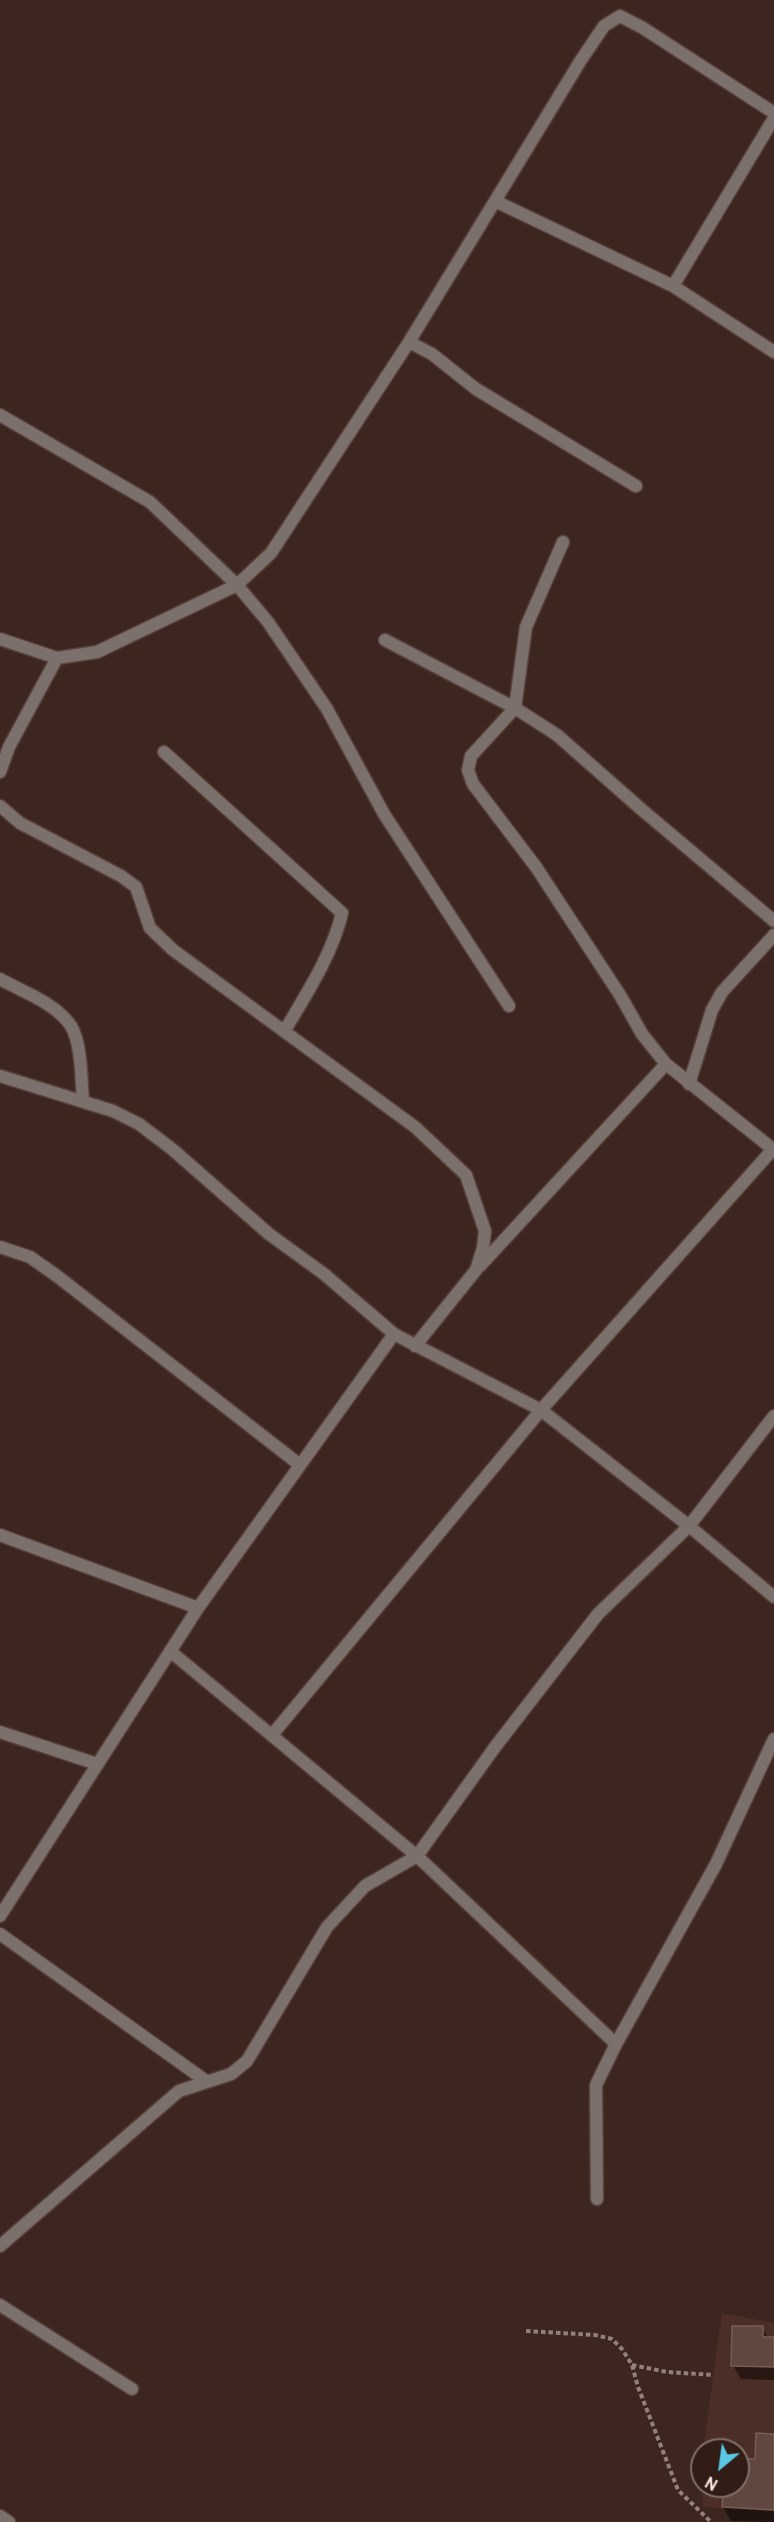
<!DOCTYPE html>
<style>
body{margin:0}
#map{position:relative;width:774px;height:2522px;overflow:hidden;background:#3d2620;font-family:Overpass,sans-serif}
canvas{display:block}
.north{position:absolute;left:690px;top:2438px;width:60px;height:60px;box-sizing:border-box;background:#321d16;border:2px solid #816f68;border-radius:50%;rotate:209deg;font-size:16px;font-weight:700;line-height:24px;text-align:center;color:#f8e9e4}
.north::after{content:'';display:block;margin:auto;width:21px;height:27px;background:#59c8e5;clip-path:polygon(50% 0,100% 100%,50% 72%,0 100%)}
</style>
<div id="map">
<canvas width="774" height="2522"></canvas>
<div class="north">N</div>
</div>
<script>
const c = document.querySelector('canvas').getContext('2d');
c.lineJoin = 'round';
function fillPath(path, color) {
  c.fillStyle = color;
  c.fill(path, 'evenodd');
}
function trace(path, color, width, dash) {
  c.strokeStyle = color;
  c.lineWidth = width;
  c.lineCap = dash ? 'butt' : 'round';
  c.setLineDash(dash || []);
  c.stroke(path);
}
const built = new Path2D(`
 M722,2313L774,2323V2512L703,2507L702,2486H738V2450H703Z`);
const shadow = new Path2D(`
 M762,2328L769,2339H774V2380L741,2379L733,2365Z
 M774,2435V2522L731,2521L723,2507L724,2486H738V2459L756,2460Z`);
const building = new Path2D(`
 M732,2326H763V2337H774V2367L731,2366Z
 M756,2433L774,2434V2510L722,2507L723,2486H738V2458L755,2459Z`);
const path = new Path2D(`
 M526,2331L595,2335L612,2339L622,2349L632,2365L638,2387L678,2490L711,2522
 M632,2365L667,2372L713,2375`);
const street = new Path2D(`
 M495,201L673,286L774,352
 M673,286L774,118
 M409,342L581,60L604,26L620,16L643,28L774,113
 M0,415L150,502L237,585L268,622L327,709L384,814L509,1006
 M563,542L526,627L515,708L471,756L468,770L473,784L536,867L620,995L642,1034L666,1064L774,1150
 M0,639L57,658L97,652L237,585L271,553L409,342L432,354L476,389L636,486
 M385,640L515,708L557,735L641,809L774,921
 M164,752L342,913C332,955 307,993 285,1030
 M0,772L9,747L57,658
 M0,806L20,823L121,876L136,887L150,928L173,950L415,1127L466,1175L485,1231L483,1248L476,1270L415,1346
 M0,979C23,992 56,1003 71,1026C82,1044 81,1080 83,1101
 M0,1076L113,1111L139,1124L172,1149L269,1234L324,1274L394,1334L541,1410L689,1526L774,1597
 M689,1084L712,1010L722,992L774,935
 M0,1247L30,1257L57,1276L300,1465
 M480,1266L666,1064
 M0,1535L198,1608
 M170,1651L417,1856L616,2044
 M0,1732L97,1764
 M272,1735L541,1410L774,1148
 M0,1916L198,1608L394,1334
 M0,1934L206,2081
 M597,2199L596,2085L616,2044L716,1864L774,1739
 M0,2246L179,2091L231,2074L247,2061L327,1927L365,1886L417,1856L495,1747L598,1614L689,1526L774,1416
 M0,2305L132,2389
 M0,2516L9,2522`);
fillPath(built, '#4b2e25');
fillPath(shadow, '#0007');
fillPath(building, '#604841');
trace(building, '#765d55', 1.5);
trace(street, '#57413b', 15);
trace(path, '#94817c', 4, [4.5, 3]);
trace(street, '#7c706d', 12);
</script>
